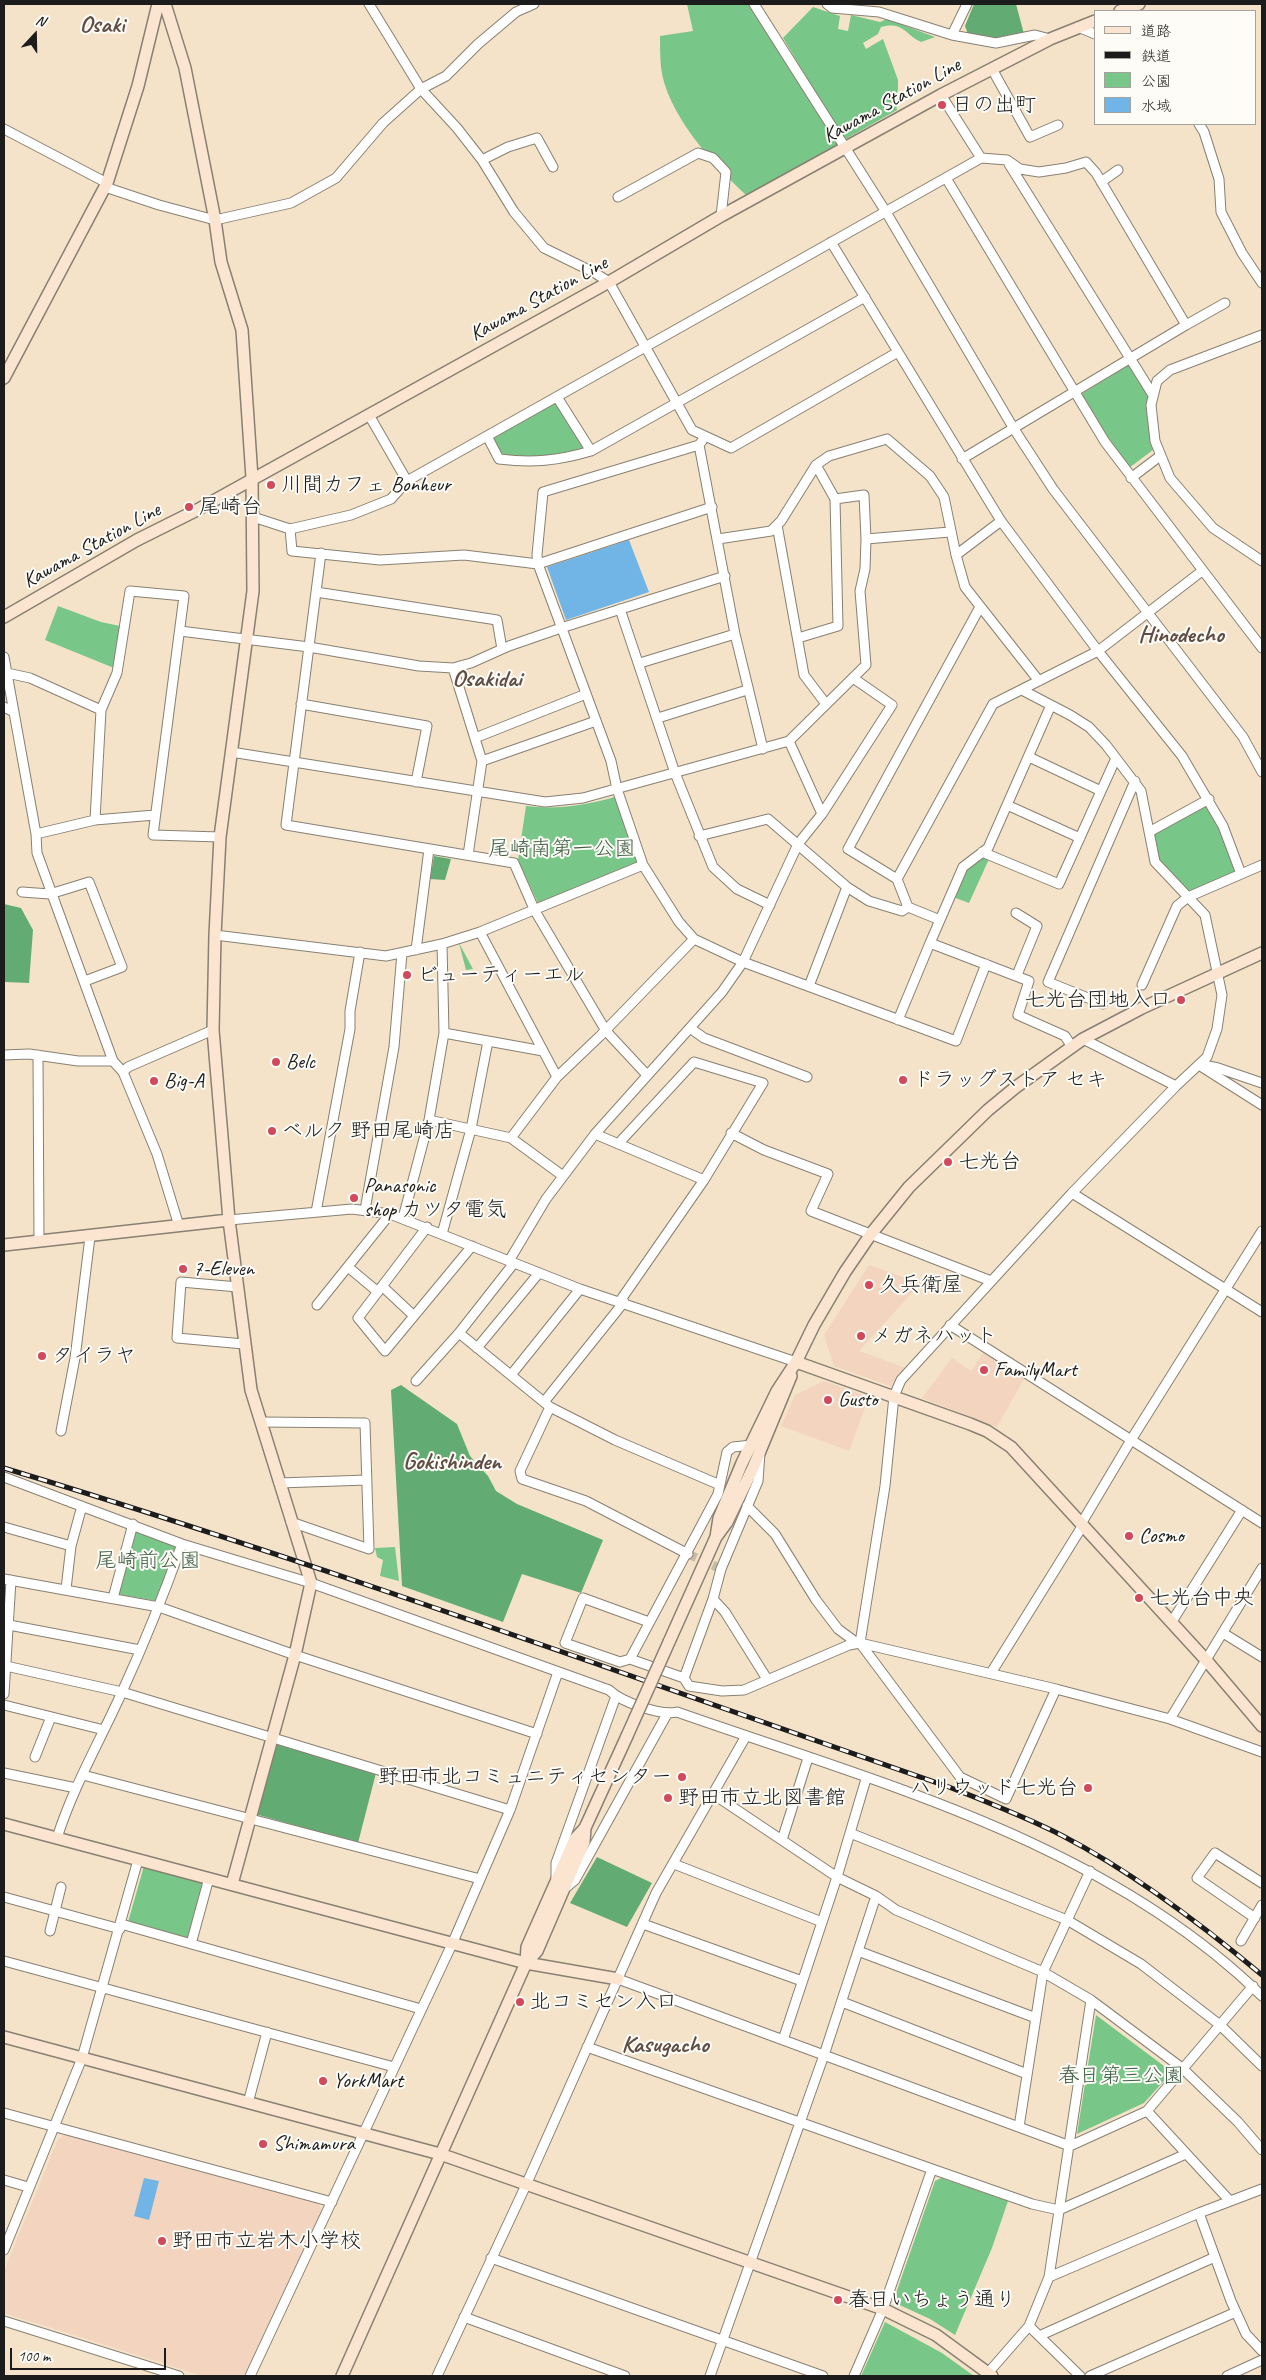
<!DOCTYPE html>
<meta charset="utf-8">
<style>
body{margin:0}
#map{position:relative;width:1266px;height:2380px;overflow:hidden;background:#f4e3c9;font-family:Caveat,"Klee One",sans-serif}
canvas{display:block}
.frame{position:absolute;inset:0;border:5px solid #1c1c1c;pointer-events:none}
.legend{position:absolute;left:1094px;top:10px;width:162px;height:115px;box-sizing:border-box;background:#fdfcf7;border:1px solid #a3a29f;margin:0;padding:6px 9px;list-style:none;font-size:15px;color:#1c1c1c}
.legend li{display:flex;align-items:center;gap:10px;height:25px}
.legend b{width:25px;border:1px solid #a3a29f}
.north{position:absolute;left:10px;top:10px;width:50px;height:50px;-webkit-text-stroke:4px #fdfcf7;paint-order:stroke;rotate:21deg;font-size:14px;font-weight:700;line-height:20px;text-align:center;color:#1c1c1c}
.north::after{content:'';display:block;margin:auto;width:18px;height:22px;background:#1c1c1c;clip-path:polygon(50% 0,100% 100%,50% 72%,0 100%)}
.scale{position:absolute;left:10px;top:2348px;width:156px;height:22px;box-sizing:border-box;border:2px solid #1c1c1c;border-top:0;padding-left:6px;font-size:15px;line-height:18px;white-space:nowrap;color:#1c1c1c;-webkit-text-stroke:4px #fdfcf7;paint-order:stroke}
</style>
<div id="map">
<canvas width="1266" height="2380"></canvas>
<div class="frame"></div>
<ul class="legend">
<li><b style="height:6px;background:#fce5d0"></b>道路</li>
<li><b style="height:6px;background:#1c1c1c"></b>鉄道</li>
<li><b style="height:14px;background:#78c788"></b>公園</li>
<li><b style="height:14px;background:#71b5e7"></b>水域</li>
</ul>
<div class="north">N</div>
<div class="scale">100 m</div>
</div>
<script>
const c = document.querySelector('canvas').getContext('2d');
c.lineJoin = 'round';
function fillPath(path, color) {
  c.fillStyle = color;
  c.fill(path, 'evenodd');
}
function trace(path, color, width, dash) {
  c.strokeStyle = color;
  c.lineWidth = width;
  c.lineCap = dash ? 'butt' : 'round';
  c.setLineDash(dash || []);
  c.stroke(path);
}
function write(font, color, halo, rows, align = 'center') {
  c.font = font + ' Caveat,"Klee One",sans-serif';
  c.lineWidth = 4;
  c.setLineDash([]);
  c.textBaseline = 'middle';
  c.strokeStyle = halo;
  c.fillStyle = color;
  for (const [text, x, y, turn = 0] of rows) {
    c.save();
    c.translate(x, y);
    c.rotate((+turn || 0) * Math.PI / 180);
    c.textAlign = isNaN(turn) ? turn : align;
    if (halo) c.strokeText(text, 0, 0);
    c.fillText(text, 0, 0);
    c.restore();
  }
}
const built = new Path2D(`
 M869,1265L921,1283L859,1351L906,1368L895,1385L890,1386L834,1366L824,1335Z
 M984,1351L1025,1377L997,1427L922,1398L952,1358L971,1371Z
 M824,1381L869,1397L849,1451L781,1426L795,1395Z
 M65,2135L319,2204L322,2211L244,2376H203L4,2313V2271L58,2139Z`);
const green = new Path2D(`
 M687,4H752L841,144L746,195C713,164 666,113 661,67C660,57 660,46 660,36L693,31Z
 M813,7L840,16L838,29L848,31L851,15L880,22L887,19L935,37L921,42C905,35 904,21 881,27L878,34L863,43L866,49L883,39L898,80V90L895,98L897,110L844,140L783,38Z
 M1129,365L1149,395L1146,405L1153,450L1129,468L1080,395Z
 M556,400L586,447C558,459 530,459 500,456L490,437Z
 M58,606L101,622L120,626L114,668L45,640Z
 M615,797L638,862L538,903L518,860L526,806C556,810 586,805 615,797Z
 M1207,804L1220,827L1237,872L1188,893L1157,859L1152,834Z
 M982,856L989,859L969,903L953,897L965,869Z
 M459,943L473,969L466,970Z
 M135,1529L177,1545L157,1601L117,1594Z
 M395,1547L399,1581L380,1576L383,1560L377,1557L375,1548Z
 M144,1866L204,1882L189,1938L128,1922Z
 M1096,2015L1172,2072L1144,2103L1077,2134Z
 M941,2178L1008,2201L992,2248L955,2335L930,2319L893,2302L935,2181Z
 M885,2322L942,2353L974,2376H861Z`);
const forest = new Path2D(`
 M974,4H1016L1024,34L990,40L968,34L965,26Z
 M434,856L451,859L445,880L430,879Z
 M4,904L21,908L33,930L29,983L4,982Z
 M401,1385L457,1424L470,1456L488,1476L496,1491L517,1504L603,1540L581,1593L522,1574L503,1622L402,1586L391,1390Z
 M276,1744L376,1773L358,1843L255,1814Z
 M597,1857L652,1883L627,1927L570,1903Z`);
const water = new Path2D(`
 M629,540L649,592L566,620L547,567Z
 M144,2178L159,2181L149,2220L134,2216Z`);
const streetTunnel = new Path2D(`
 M688,1554L721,1569`);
const street = new Path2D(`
 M369,4L421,89L457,128L482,160L514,212L544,248L595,273L609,282L692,430L731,448L898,352
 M754,4L886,212L1014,429L1053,489L1243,737L1262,772
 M827,4L832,8L879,12L952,35L996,43L1035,35L1050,39
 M1078,27L1095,34
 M952,35L967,4
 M992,69L1030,137L1058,125
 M941,95L981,158
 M1199,124L1204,132L1219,179L1221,212L1242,253L1262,283
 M4,129L107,183
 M482,160L508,147L537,138L553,167
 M1009,164L1153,395
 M946,178L1105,442L1262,648
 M1101,182L1118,170
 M105,187L159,205L215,220L291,203L336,178L383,123L421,89L446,76L478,44L516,12L534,4
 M618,197L698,153L713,158L726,172L721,216
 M831,242L1001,521L1098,651L1182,756L1223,826L1241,874
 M1186,325L1225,303
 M1262,335L1170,370L1157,381L1151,405L1155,441L1170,478L1213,528L1262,561
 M557,397L591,451
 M369,415L407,481
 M487,436L499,459C533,463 557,461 591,451L865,297
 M702,441L699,445L735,634L763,749
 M699,445L543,492L537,555L538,564L611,761L617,789L643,865L679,922L694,939L743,962L956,1041L986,964
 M1131,478L1160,456
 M835,499L864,495L866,539
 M253,517L290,529L351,515L391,499L407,481L981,158L1007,160L1020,169L1039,172L1066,168L1086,162L1096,173L1186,325L962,459
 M1001,521L956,555L965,587L1039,681
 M777,525L804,675L826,704
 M290,529L292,551L380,560L464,555L538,564L712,507
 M718,539L771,531L781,521L816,465L829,456L887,439L930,476L944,497L956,555
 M321,553L286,825L514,863L535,911L606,1031L647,1075
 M316,592L497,620L502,649
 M620,609L675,773L713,867L737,889L770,905
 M180,631L309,647L419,666L453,668L471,663L509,646L561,628L725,576
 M798,638L838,626L835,499L816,465
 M4,657L36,834L37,853L113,1061L123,1072L157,1154L179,1226
 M640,663L735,634
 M453,668L482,761L468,855
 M7,673L30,678L101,710
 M1022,690L1070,715L1089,727L1106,745L1141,791L1155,862L1205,915L1222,995L1217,1029L1207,1057L1176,1086L1072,1193L901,1380L894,1396L885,1486L860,1643L960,1777L1006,1799L1056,1689
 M301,704L427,726L416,782
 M1051,705L988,848L963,867L930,943L1029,981L1018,1015L1065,1036L1072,1047
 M4,707L14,712
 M658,718L747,690
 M475,738L586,694
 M789,741L866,665L860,591L865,569L866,539L950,532
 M231,752L545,802L583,798L789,741L822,814
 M1029,757L1101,791
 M482,761L596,721
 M1007,805L1080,838
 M95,820L101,710L117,673L130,591L184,596L153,835L220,837
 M1149,832L1209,799
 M36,834L95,820L155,815
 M699,836L768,819L847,887L869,901L902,911L908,907
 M982,852L1059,884L1116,758
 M897,879L993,704L1098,651L1202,571
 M22,892L50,894L89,882L122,967L85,981
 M1016,913L1037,926L1017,975
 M940,920L908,907L897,879L848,849L980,607
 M480,932L557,1077
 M215,935L386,956L442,944L480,932L643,865
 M416,950L429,849
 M1142,985L1177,906L1188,897L1262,865
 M809,986L847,887
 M1103,1004L1048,982L1135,781
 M898,1020L930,943
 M690,1028L704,1038L807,1077
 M444,1033L543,1051
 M1083,1039L1176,1086
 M4,1055L29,1054L78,1061H113
 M38,1055L39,1241
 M1199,1065L1262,1105
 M1204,1065L1218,1068L1262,1083
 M123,1072L128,1067L213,1030
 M429,1120L511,1138L563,1176
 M731,1133L764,1150L828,1174L811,1211L991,1281
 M595,1134L704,1180
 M511,1138L557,1077L600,1036L694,939
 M618,1144L694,1062L763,1083L704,1180L620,1301
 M1072,1193L1262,1312
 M365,1210L394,1047L402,953
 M316,1212L350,1029V1011L360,952
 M403,1218L429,1120L444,1033L442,944
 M229,1220L352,1209L390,1214L580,1289L796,1362
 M427,1227L358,1318L385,1351L472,1246
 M442,1234L471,1129L488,1041
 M509,1261L546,1199L595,1134L722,992L743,962L798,844L822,814L892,705L853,678
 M348,1267L378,1292
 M382,1286L414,1316
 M238,1287L181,1282L177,1338L244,1344
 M317,1305L390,1214
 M950,1325L1262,1523
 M459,1333L550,1407L615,1440L720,1485
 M477,1348L539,1273
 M511,1375L580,1289
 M416,1381L459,1333L514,1263
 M544,1402L624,1302
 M550,1407L520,1471L522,1479L586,1501L688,1554
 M261,1422L365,1423L369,1549L291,1522
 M61,1431L75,1358L90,1237
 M4,1477L182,1544L311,1583L609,1690C621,1702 661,1716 677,1712C879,1783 1105,1842 1262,1996
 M279,1483L367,1480
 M747,1506L775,1534L816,1600L838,1629L857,1643
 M1081,1524L1131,1440L1262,1231
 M4,1527L71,1546
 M4,1579L159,1607L295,1655L537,1734
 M66,1589L71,1546L82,1506
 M113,1598L133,1524
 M713,1599L725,1612L767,1679
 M649,1622L583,1598L565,1643L620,1662L630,1659L684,1678L689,1686L722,1691L744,1690L849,1645L860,1643L1056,1689L1170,1719L1262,1752
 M1171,1623L1242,1510
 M9,1625L140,1650
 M1223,1633L1262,1657
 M630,1659L718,1494L727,1452L733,1447L752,1445
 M6,1666L122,1692L510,1810
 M991,1673L1083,1525
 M684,1678L713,1599L721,1569L758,1481L760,1453
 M4,1694L11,1580
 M4,1705L104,1730
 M1170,1719L1262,1568
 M35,1757L51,1717
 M4,1773L76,1788
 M83,1775L480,1879
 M713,1794L837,1877L876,1896L896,1910L1043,1972L1091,2000L1182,2068L1238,2122L1262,2150
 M850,1833L1067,1920L1141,1964L1220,2025L1262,2066
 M57,1838C73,1787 100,1741 122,1692C144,1644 164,1594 182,1544
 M782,1840L808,1758
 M674,1864L822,1922
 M556,1878V1863L616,1696
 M563,1890L575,1880L667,1714
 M4,1897L120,1929
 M1255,1918L1197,1878L1215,1853L1262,1883
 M121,1924L421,2009
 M643,1924L802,1981
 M50,1931L61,1887
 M1241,1941L1262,1905
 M191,1944L209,1878
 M858,1951L1036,2018
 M4,1961L394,2067
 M618,1979L1070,2146L1147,2111L1253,1986
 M842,2002L1027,2074
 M783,2040L837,1877L866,1779
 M587,2047L932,2169L1032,2204L1059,2210L1186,2154
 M248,2103L267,2032
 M1147,2111L1230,2201
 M4,2113L332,2202
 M1019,2127L1043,1972L1090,1871
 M4,2180L28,2187
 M1199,2213L1231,2301L1246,2334L1262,2351
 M4,2250L82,2058L138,1860
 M491,2258L823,2376
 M1049,2277L1199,2213L1262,2189
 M464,2317L625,2376
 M4,2321L179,2376
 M1029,2326L1080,2376
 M1039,2336L1215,2257
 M988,2373L1029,2326L1049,2277L1091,2000
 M250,2376L453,1942L510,1810L558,1672
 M437,2376L526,2185L656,1893L746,1736
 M710,2376L824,2055L876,1896
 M854,2376L883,2309L932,2169
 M1090,2376L1236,2312
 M1227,2376L1262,2360`);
const secondary = new Path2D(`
 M165,4L185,68L215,220L221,262L242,330L252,478L253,591L220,837L215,935L213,1030L229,1220L251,1390L311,1583L295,1655L232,1884
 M1120,11L1139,4
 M4,378L107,183L138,86L158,4
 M4,617L137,540L197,510L609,282L721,216L941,95L1050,39L1095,21
 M4,1245L229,1220
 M796,1362L970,1424L987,1431L1011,1447L1206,1660L1262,1726
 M716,1537L719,1518L742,1463L777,1391L796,1362L814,1325L845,1272L871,1234L909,1187L988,1110L1016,1087L1083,1039L1142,1008L1262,953
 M669,1642L716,1537L727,1522L753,1468L791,1376
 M4,1824L526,1963L618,1979
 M526,1963L527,1947L575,1839L585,1828L627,1736
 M4,2037L440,2154L883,2309L936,2335L992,2376
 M342,2376L526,1963L537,1951L584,1842L585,1828`);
const rail = new Path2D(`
 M4,1468C322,1564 635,1678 949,1787C987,1802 1026,1817 1063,1836C1134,1873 1201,1924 1262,1975`);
const secondaryBridge = new Path2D(`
 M627,1736L669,1642`);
const markers = [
 [942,105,5,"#d1495b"],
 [271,485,5,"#d1495b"],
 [189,507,5,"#d1495b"],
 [407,975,5,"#d1495b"],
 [1181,1000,5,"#d1495b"],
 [276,1062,5,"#d1495b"],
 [903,1080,5,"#d1495b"],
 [154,1081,5,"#d1495b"],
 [272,1131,5,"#d1495b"],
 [948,1162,5,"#d1495b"],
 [354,1198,5,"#d1495b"],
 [183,1269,5,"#d1495b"],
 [869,1285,5,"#d1495b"],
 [861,1336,5,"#d1495b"],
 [42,1356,5,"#d1495b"],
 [984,1370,5,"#d1495b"],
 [828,1400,5,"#d1495b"],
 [1129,1536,5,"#d1495b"],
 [1139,1598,5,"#d1495b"],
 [682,1777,5,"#d1495b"],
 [1088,1788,5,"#d1495b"],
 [668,1798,5,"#d1495b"],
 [520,2002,5,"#d1495b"],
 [323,2081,5,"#d1495b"],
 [263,2144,5,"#d1495b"],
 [162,2241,5,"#d1495b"],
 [838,2300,5,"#d1495b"]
];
const streetNames = [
 ["Kawama Station Line",892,101,-29],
 ["Kawama Station Line",539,299,-29],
 ["Kawama Station Line",92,546,-29]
];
const poiNames = [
 ["日の出町",952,105],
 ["川間カフェ Bonheur",281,485],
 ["尾崎台",199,507],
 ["ビューティーエル",417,975],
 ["七光台団地入口",1171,1000,"right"],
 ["Belc",286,1062],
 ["ドラッグストア セキ",913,1080],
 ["Big-A",164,1081],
 ["ベルク 野田尾崎店",282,1131],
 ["七光台",958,1162],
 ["Panasonic",364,1186],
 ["shop カツタ電気",364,1210],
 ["7-Eleven",193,1269],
 ["久兵衛屋",879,1285],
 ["メガネハット",871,1336],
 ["タイラヤ",52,1356],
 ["FamilyMart",994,1370],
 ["Gusto",838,1400],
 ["Cosmo",1139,1536],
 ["七光台中央",1149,1598],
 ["野田市北コミュニティセンター",672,1777,"right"],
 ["ハリウッド七光台",1078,1788,"right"],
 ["野田市立北図書館",678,1798],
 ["北コミセン入口",530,2002],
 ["YorkMart",333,2081],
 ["Shimamura",273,2144],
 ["野田市立岩木小学校",172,2241],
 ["春日いちょう通り",848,2300]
];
const parkNames = [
 ["尾崎南第一公園",562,849],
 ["尾崎前公園",148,1561],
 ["春日第三公園",1121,2076]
];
const quarterNames = [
 ["Osaki",102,26],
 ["Hinodecho",1181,636],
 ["Osakidai",487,680],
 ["Gokishinden",452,1463],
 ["Kasugacho",665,2046]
];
fillPath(built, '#f3d4bf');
fillPath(green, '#78c788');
fillPath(forest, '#62ac74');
fillPath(water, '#71b5e7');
trace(streetTunnel, '#c9bba6', 9, [9, 4.5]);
trace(street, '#888072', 11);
trace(secondary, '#888072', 14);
trace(street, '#fff', 9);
trace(secondary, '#fce5d0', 11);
trace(rail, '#1c1c1c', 5);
trace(rail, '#fdfcf7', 3, [9]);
trace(secondaryBridge, '#888072', 14, []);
trace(secondaryBridge, '#fce5d0', 11);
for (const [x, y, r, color] of markers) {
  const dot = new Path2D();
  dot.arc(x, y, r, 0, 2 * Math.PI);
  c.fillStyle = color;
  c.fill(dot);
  trace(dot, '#fdfcf7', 2);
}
write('21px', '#1c1c1c', '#fdfcf7', streetNames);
write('21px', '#1c1c1c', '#fdfcf7', poiNames, 'left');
write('21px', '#416047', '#fdfcf7', parkNames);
write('bold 24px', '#604e46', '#fdfcf7', quarterNames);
</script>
